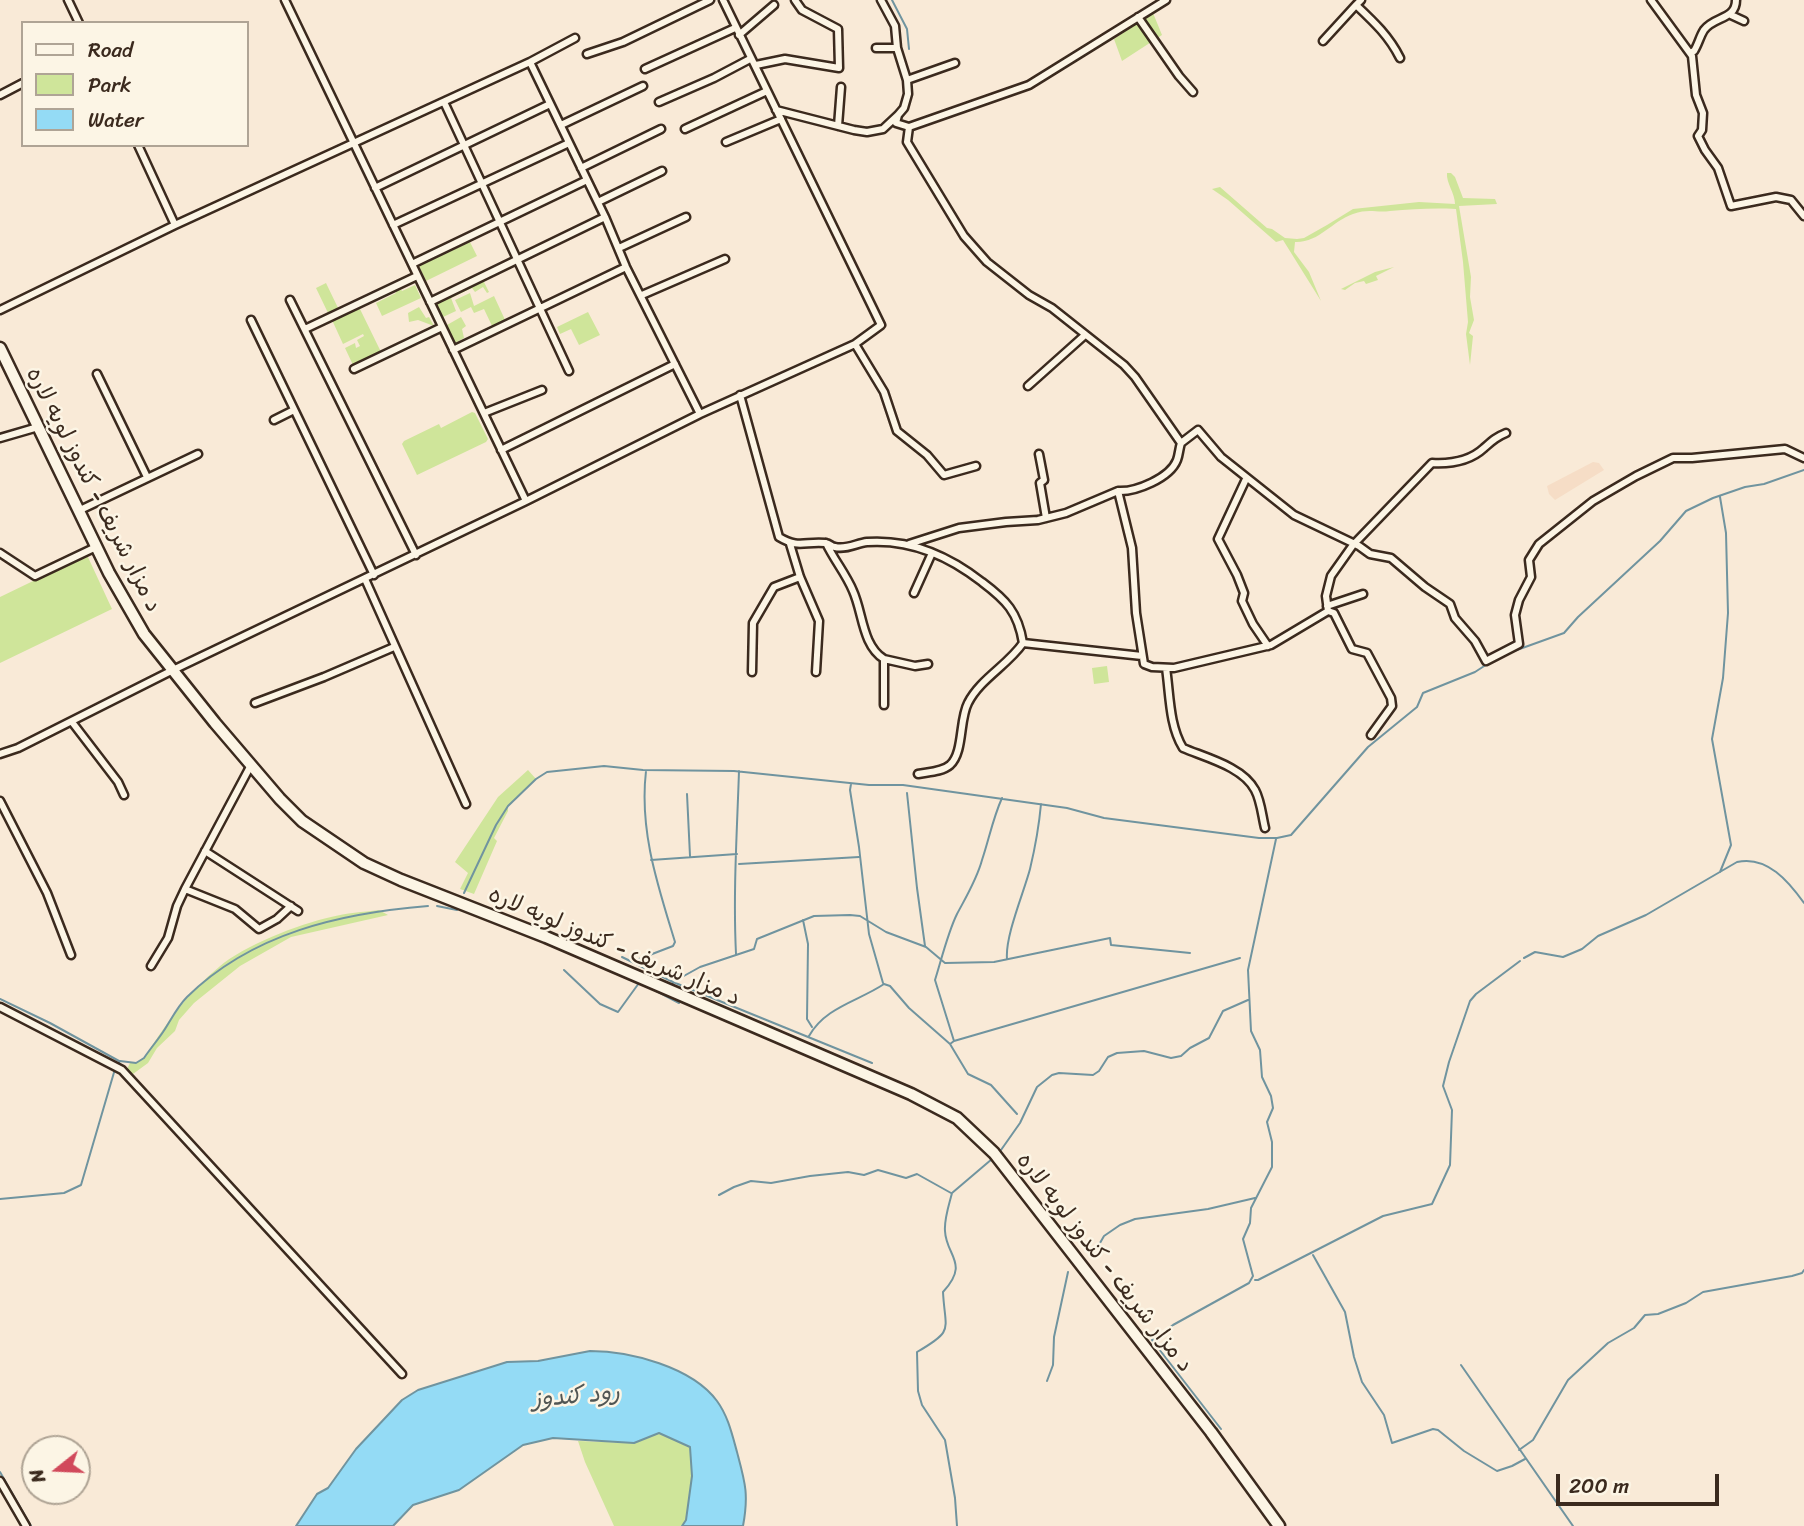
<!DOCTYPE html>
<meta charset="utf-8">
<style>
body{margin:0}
#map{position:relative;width:1804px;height:1526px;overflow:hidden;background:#f9ead7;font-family:Sriracha,sans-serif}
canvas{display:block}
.legend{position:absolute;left:21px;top:21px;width:228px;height:126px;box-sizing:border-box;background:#fcf5e5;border:2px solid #afa495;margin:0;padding:9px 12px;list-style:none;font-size:21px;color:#3b2a1e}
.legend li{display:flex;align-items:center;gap:14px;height:35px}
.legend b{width:35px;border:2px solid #afa495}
.north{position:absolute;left:21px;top:1435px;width:70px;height:70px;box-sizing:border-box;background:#fcf5e5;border:2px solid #afa495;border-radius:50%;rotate:252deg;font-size:19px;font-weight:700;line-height:28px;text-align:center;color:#3b2a1e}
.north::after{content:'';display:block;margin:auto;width:24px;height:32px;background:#d1495b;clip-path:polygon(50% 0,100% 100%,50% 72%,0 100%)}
.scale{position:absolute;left:1556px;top:1474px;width:163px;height:32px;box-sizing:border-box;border:4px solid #3b2a1e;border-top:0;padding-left:9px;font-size:21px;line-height:24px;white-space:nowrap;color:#3b2a1e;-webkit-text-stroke:5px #fcf5e5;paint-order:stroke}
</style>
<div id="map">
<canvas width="1804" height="1526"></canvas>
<ul class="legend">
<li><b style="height:9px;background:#fcf5e5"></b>Road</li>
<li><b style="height:19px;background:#cfe59a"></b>Park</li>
<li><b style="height:19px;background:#94dbf5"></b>Water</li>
</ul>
<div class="north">N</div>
<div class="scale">200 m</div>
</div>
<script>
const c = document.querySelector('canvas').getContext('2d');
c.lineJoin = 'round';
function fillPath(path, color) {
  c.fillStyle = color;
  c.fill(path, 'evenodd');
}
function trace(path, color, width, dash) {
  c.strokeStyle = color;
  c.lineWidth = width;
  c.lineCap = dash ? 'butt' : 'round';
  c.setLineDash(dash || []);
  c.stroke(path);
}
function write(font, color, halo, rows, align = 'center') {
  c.font = font + ' Sriracha,"Playpen Sans Arabic",sans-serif';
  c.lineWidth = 5;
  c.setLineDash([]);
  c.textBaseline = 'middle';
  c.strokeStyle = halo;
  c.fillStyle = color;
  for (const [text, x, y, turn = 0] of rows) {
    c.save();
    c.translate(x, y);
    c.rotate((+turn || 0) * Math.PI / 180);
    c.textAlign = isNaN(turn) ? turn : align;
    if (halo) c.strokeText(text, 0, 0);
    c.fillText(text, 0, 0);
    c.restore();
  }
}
const built = new Path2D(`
 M1593,462L1599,463L1604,470L1555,500L1549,494L1547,486Z`);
const green = new Path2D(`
 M1153,13L1162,35L1122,61L1114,39Z
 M1447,173H1451L1455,177L1463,198L1495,199L1497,204L1459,206L1471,277L1470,297L1474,320L1469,333L1473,336L1470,365L1466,334L1468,322L1463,262L1456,209C1433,208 1413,209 1390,211C1375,213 1370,208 1353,214C1332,221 1319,243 1295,242L1294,252L1309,272L1321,301L1283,240L1276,242L1228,200L1212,189L1220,187L1267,228L1272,229L1285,238L1297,239L1304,238L1327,225L1353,209L1419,202L1455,204C1455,193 1446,183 1447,173Z
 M470,242L477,256L426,281L419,266Z
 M1394,267L1376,276L1378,280L1366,284L1364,281L1355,283L1345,290L1341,289L1375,272Z
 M483,280L489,292L487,293L483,287L475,292L472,288L451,298L456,311L443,317L436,302Z
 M326,283L339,310L329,315L316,288Z
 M415,285L421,298L382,316L376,303L396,293L395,290L400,288L402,291Z
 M470,293L474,306L494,296L506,322L493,328L484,309L474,313L471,307L461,312L455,300Z
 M359,307L381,352L353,365L345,348L355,343L356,348L360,346L357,340L364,336L363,334L343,344L332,320Z
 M419,307L426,318L429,317L434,326L418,320L409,322L408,313Z
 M588,312L600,335L579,345L571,329L560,334L557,327Z
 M461,317L466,326L462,329L464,338L455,343L447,325Z
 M472,412L475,413L488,439L486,442L417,475L402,444L404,441L439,424L441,428Z
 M87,555L112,609L0,663V597Z
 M1107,666L1109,682L1094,684L1092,668Z
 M528,770L536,779L508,806V811L494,838L497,841L474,894L460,889L468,873L455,862L498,797Z
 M379,910L388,915L291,937L240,966L194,1003L179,1020L175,1031L157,1048L148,1063L133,1074L127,1069L130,1063H136L144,1058C165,1025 188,992 219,967C243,946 299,924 331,917C346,913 363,912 379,910Z
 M659,1433L690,1447L692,1476L686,1520L682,1526H614L585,1462L578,1441L634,1443Z`);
const water = new Path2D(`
 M590,1351C630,1351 692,1367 717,1401C728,1416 732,1434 737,1452C745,1482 749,1494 743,1526H682L686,1520L692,1476L690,1447L659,1433L634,1443L553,1438L523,1445L459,1490L413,1505L393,1526H296L317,1494L328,1488L356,1449L402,1400L418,1390L507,1362L538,1361Z`);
const stream = new Path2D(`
 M892,0L907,29L909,49
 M1503,655L1564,633L1578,617L1660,541L1686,511L1713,498L1745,487L1764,484L1804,470
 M851,784L850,790L859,847L869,934L883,983
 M907,793L917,888L925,946
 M687,794L690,856
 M651,860L737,854
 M739,864L859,857
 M1720,872L1731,845L1712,739L1723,678L1728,613L1726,533L1720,497
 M464,893L496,825L508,806L536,779L547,772L604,766L643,770L734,771L869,785H903L1067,808L1104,818L1259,838H1277L1291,835L1368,747L1417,707L1423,693L1475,672L1495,659
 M437,906L457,910L458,906
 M803,920L808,944L807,1019L812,1027
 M736,954C733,893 737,832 739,771
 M622,957L673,982L872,1063
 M1524,958L1535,952L1563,957L1582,949L1598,936L1646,915L1737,862C1767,855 1789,882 1804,903
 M1007,959C1005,936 1024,892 1030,869C1035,848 1039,826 1041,804
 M634,961L673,946L675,942C658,886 639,831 646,771
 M564,970L600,1004L618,1012L639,983
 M643,984L679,1003
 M672,986L673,982L700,967L754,949L757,939L814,916L850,915L860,916L886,932L926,947L945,963L994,962L1110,938L1111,945L1190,953
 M0,999L50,1023L119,1061
 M809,1036C825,1007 859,1001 884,984L890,986L909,1008L950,1044L968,1074L991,1085L1017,1114
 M954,1041L1240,958
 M950,1044L954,1041L935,980C941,961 948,932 957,914C966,897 977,879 982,860C989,839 993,818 1002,798
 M118,1064L120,1061L136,1063L144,1058C150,1049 157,1041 163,1032C171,1020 177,1007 187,997C252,933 341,913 428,906
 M1001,1150L1020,1123L1037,1087L1052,1075L1059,1073L1093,1075L1099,1071L1108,1057L1117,1053L1144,1051L1171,1058L1181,1056L1190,1048L1209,1038L1223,1011L1248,1000
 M719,1195L734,1187L751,1181L771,1183L810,1176L848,1172L864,1175L878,1170L906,1178L917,1174L951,1193
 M0,1199L64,1193L81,1185L115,1069
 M1090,1255L1096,1250L1104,1236L1120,1225L1135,1219L1208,1209L1255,1198
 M1313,1255L1345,1312L1354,1357L1362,1382L1384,1415L1392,1443L1433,1429L1438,1430L1464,1451L1497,1471L1512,1466L1525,1459
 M1255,1280H1258L1383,1216L1432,1204L1450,1165L1452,1110L1443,1086L1449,1062L1470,1001L1476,994L1520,961
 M1461,1365L1573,1526
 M1047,1381L1053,1365L1054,1337L1068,1272
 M1221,1429L1152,1340L1173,1325L1249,1283L1253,1276L1243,1239L1250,1223L1251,1208L1272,1167V1142L1267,1122L1273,1108L1271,1096L1262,1077L1260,1050L1251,1031L1248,970L1276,839
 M1519,1450L1533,1440L1568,1380L1608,1343L1634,1328L1645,1315L1658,1314L1686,1303L1703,1292L1792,1276L1802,1273L1804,1270
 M0,1472L31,1526
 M957,1526L955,1498L945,1440L922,1405L918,1391L917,1352C955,1330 945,1331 943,1292C970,1263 946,1256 945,1231C944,1219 949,1205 952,1193L992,1159`);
const minor = new Path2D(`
 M68,0L79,23
 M285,0L526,501
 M1361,0L1356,5C1374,22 1389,36 1400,58
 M1651,0L1692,56L1696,95L1703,113L1702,130L1698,136L1705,150L1718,168L1731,206L1776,197L1791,200L1804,216
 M1731,15L1744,21
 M1138,17L1179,76L1193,92
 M739,35L774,5
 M1323,41L1356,5
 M876,48H897
 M1690,53L1694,51C1698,45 1700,36 1704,30C1714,16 1736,20 1736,0
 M587,54L623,42L710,0
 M530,62L605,217L626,267L700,414
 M756,65L785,59L839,68L838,29L802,10L795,0
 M645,69L735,28
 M907,80L955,63
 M0,95L23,83
 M444,102L569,371
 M659,102L714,78L750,59
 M776,110L854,130L867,132L883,129L898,115L904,108L908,94L907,80L897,48L895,26L881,0
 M898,115L896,123L909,127L1029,85L1166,0
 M561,125L643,86
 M838,126L841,87
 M909,127L907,142L964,236L987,262L1029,295L1052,308L1124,365L1135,377L1181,443
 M685,129L767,91
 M726,142L781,119
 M138,145L175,225
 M581,168L661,129
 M375,188L550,104
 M598,202L662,171
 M393,225L569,143
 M619,248L686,217
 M412,264L587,180
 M642,295L725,259
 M290,300L416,555
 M430,302L605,217
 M0,310L175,225L530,62L575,38
 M251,320L374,575
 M305,329L417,276
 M855,344L884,392L897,431L927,455L944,475L976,466
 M453,350L626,267
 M354,369L442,327
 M97,374L147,477
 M1028,386L1085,335
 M740,395L779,537C799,549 805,541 825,543C831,544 830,546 835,547C846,550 857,543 867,542C910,539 949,556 982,582C1006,600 1018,612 1023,643C1008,665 980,679 968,703C959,720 964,752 950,765C942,772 928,772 918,774
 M484,413L542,390
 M274,420L294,410
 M0,438L38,427
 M501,450L675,364
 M1039,454L1044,480L1040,483L1046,518
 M1246,479L1218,539L1237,575L1244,593L1242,601L1253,624L1268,646
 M1118,491L1132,548L1136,613L1144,664L1152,667L1174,668L1271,645L1328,611L1326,596L1331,576L1353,545L1432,463C1450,464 1469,462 1484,448C1492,441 1496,437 1506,433
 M78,511L198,454
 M826,543C834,560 846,574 853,591C863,613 862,645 884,659V705
 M790,544L800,577L819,621L816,672
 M909,544L959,528L1006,522L1038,520L1066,513L1118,491C1136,492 1170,478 1177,460C1179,455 1179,449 1181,443L1198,430L1221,457L1294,515L1359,546L1370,554L1391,558L1425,587L1450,604L1455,618L1475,641L1486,661L1519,644L1515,615L1519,600L1531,577L1529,560L1539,544L1593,501L1636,476L1673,458H1692L1785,449L1804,458
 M0,553L35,576L96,547
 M365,579L466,804
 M914,593L932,553
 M1327,606L1363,594
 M1328,611L1334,613L1352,649L1367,653L1391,698L1392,706L1371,735
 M1023,643L1142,656
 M884,659L915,666L928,664
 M1166,668C1170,695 1169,725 1183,748C1207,758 1243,767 1255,790C1261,801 1262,816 1265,828
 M752,672L753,623L774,587L800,577
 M255,703L324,677L394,647
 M72,722L118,782L124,795
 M0,754L18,748L173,670L526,501L700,414L855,344L881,325L723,0
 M0,801L47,893L71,955
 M205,851L298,911
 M185,889L235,909L259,929L277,919L291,906
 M151,966L168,938L177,906L185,889L251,765
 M0,1007L122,1070L402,1374
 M0,1481L26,1526`);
const primary = new Path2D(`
 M0,348L109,573L144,634L215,723L280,799L302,821L364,863L401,880L546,937L911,1094L957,1118L994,1153L1211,1432L1279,1526`);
const streetNames = [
 ["د مزار شریف - کندوز لویه لاره",93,490,63],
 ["د مزار شریف - کندوز لویه لاره",614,947,23],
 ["د مزار شریف - کندوز لویه لاره",1104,1263,52]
];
const waterNames = [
 ["رود کندوز",576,1397,-5]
];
fillPath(built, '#f6ddc6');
fillPath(green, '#cfe59a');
fillPath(water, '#94dbf5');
trace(water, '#70949f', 2);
trace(stream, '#70949f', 2);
trace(minor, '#3b2a1e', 11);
trace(primary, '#3b2a1e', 15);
trace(minor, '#fcf5e5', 6);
trace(primary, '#fcf5e5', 10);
write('23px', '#3b2a1e', '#fcf5e5', streetNames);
write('italic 24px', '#515654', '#fcf5e5', waterNames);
</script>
